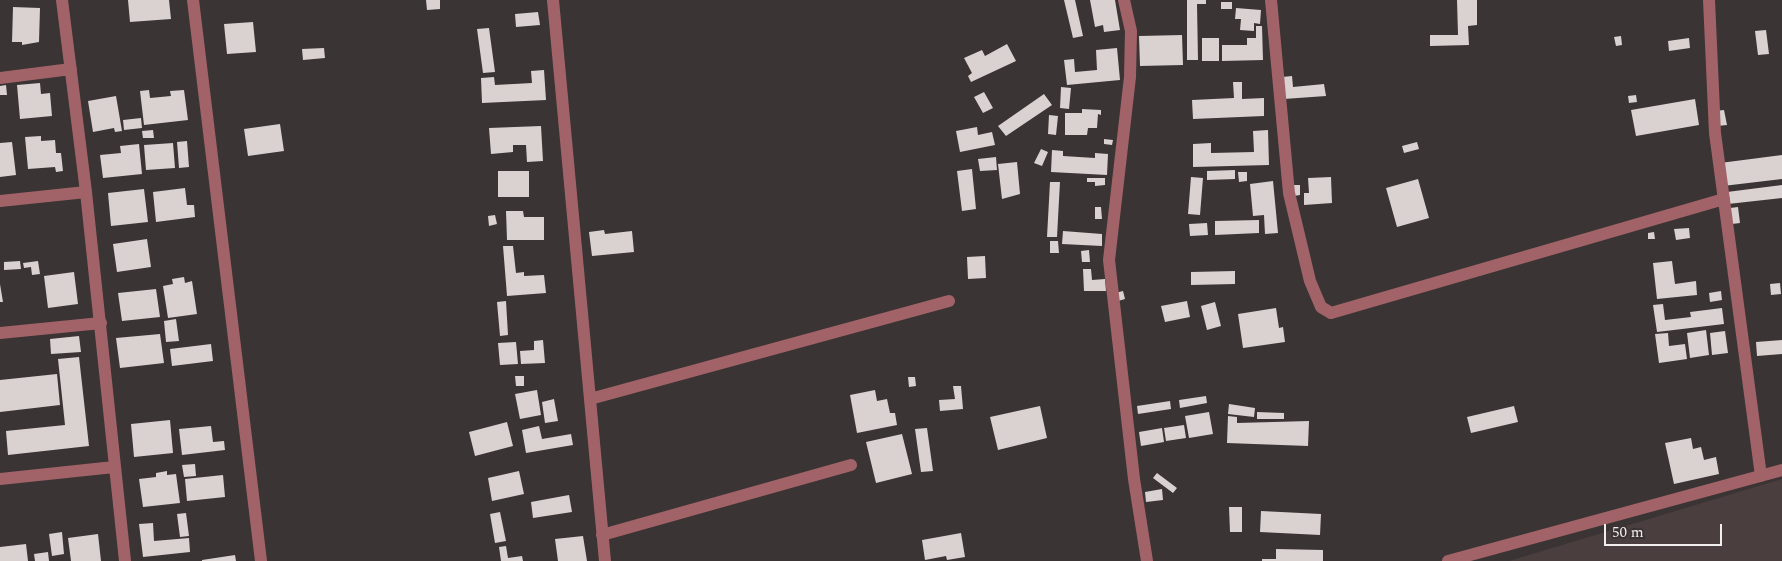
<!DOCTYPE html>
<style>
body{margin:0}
#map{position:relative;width:1782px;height:561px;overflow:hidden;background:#3b3434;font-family:Spectral,serif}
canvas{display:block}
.scale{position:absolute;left:1604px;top:524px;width:118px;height:22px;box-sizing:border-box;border:2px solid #f3eeee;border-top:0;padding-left:6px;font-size:15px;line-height:18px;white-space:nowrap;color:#f3eeee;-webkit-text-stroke:4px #3b3434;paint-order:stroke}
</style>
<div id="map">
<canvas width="1782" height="561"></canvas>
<div class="scale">50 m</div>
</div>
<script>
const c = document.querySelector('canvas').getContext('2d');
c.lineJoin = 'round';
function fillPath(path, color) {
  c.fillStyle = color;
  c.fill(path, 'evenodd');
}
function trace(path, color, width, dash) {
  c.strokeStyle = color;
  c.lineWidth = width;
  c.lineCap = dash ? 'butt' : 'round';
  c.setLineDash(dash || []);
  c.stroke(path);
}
const built = new Path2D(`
 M1782,479V561H1509Z`);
const building = new Path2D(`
 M128,0H169L171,19L130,22Z
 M426,0H440V9L427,10Z
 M1064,0H1075L1083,36L1073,38Z
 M1090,0H1115L1120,30L1104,32L1103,25L1095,27Z
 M1187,0H1206V4H1197L1198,60H1187Z
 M1457,0H1477V25L1468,26L1469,45L1430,46V35H1458Z
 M1221,2H1232V9H1221Z
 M13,7L40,8L39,42L22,45V42H12Z
 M1236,8L1261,10L1260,24L1254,23V31L1240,30L1241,19H1235Z
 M538,12L540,25L516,27L515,14Z
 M253,22L256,52L227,54L224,24Z
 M1256,26H1262L1263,60L1222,61V45H1247V38H1256Z
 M489,28L495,72L483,73L477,29Z
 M1766,30L1769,54L1758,55L1755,31Z
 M1182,35L1183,65L1140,66L1139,36Z
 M1621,36L1622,45L1616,46L1614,37Z
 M1202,38H1219V61H1202Z
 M1689,38L1690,48L1669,51L1668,41Z
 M1007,44L1016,61L971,82L968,76L972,73L964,58L982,50L985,56Z
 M324,48L325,58L303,60L302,49Z
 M1117,48L1120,80L1067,85L1064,60L1074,59L1075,72L1097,70L1096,50Z
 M544,70L546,100L482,103L481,78L494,77L495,85L532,83L531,71Z
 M1292,76L1293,87L1324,84L1326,96L1284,99L1282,77Z
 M1233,82H1242V99L1264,98V116L1193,119L1192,100L1234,98Z
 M40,83L41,94L50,93L52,116L20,119L17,85Z
 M6,85L7,95H0V86Z
 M1061,87L1071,88L1069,109L1060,108Z
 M149,90L150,98L171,96L170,91L184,90L188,120L144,125L140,91Z
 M984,92L993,108L983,113L974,97Z
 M1044,94L1052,105L1006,136L998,126Z
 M1636,95L1637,102L1629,103L1628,96Z
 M116,96L122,131L115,132L114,128L93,132L88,101Z
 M1695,99L1699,125L1636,136L1631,110Z
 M1082,109L1101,110V115L1098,114L1097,128H1088L1087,135H1065V113H1082Z
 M1724,110L1727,125L1717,126L1715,111Z
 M1049,115L1058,116L1056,135L1048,134Z
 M141,118L142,128L124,130L123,120Z
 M280,124L284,151L248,156L244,129Z
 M541,126L543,161L527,162L526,145H513V152L491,154L489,128Z
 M977,127L978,135L992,132L995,145L960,152L956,131Z
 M153,130L154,138H143L142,131Z
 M1268,130L1269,165L1193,167V144L1211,143V153L1254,152L1253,131Z
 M41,136V141L55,140L56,153H61L63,171L56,172L55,167L28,169L25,137Z
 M1104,139L1113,140L1112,145L1104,144Z
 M187,141L189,167L179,168L177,142Z
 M12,142L16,175L0,177V143Z
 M1417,142L1419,149L1404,153L1402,146Z
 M173,143L175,168L146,170L144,145Z
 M139,144L142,174L103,178L100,155L121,153L120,146Z
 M1041,149L1048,152L1042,166L1034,163Z
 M1052,150L1063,151V156L1095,158V153L1108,154L1107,175L1051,172Z
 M1782,155V179L1723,186L1720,163Z
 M996,157L997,170L980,171L978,159Z
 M1017,162L1020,194L1002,199L998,164Z
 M972,169L976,209L962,211L957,171Z
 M1235,170V179L1207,180V171Z
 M498,171H529V197H498Z
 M1238,172H1247V181L1239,182Z
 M1191,177L1203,178L1200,215L1188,214Z
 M1331,177L1332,203L1304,205V193H1309L1308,178Z
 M1087,178H1105V185L1095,186V182H1087Z
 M1418,179L1429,218L1397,227L1386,188Z
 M1273,181L1278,233L1265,234L1264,215L1253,216L1250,184Z
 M1050,182H1060L1057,237H1047Z
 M1294,185H1300V195L1294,196Z
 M1782,185V198L1728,204L1727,192Z
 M185,188L187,205H194L195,217L156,222L153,192Z
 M144,189L148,222L111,226L108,193Z
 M1095,207H1101L1102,219H1095Z
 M1738,207L1740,223L1732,224L1730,208Z
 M506,211H523L524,217H544V240H507Z
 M495,215L497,224L489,226L488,216Z
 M1259,220V233L1215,235V221Z
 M1207,223L1208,235L1190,236L1189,224Z
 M1689,228L1690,238L1676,240L1674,229Z
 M604,230L605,234L632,231L634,252L592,256L589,232Z
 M1063,231L1102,234V246L1062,244Z
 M1654,232L1655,239H1648V233Z
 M147,239L151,267L117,272L113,244Z
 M1050,241H1058L1059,253H1050Z
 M503,246H513L516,273L524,272V276L544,275L546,293L507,296Z
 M1089,250L1090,262H1082L1081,251Z
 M985,256L986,278L968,279L967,257Z
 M20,261L21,269L4,270V262Z
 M38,261L40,274L32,275L31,267L24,268L23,263Z
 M1672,261L1675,284L1696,281L1697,295L1657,299L1653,263Z
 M1083,269H1091L1092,280L1105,279L1106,291H1084Z
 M1235,271V284L1191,285V272Z
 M74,272L78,304L48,308L44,276Z
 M184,277L185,283L192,281L197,314L168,318L163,286L173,284L172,279Z
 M1780,283L1781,294L1771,295L1770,284Z
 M0,284L3,302H0Z
 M156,289L160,317L122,321L118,293Z
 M1123,291L1125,299L1118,301L1115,293Z
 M1721,291L1722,300L1710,302L1709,293Z
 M506,301L508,335L500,336L497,302Z
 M1187,301L1190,317L1165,322L1161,306Z
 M1215,302L1221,326L1207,330L1201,306Z
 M1663,304L1665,320L1691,317L1690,312L1722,308L1724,324L1657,332L1653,305Z
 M1276,308L1279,328L1283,327L1285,342L1243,348L1238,314Z
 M176,319L179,341L166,342L164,321Z
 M1706,330L1709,355L1690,358L1687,333Z
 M1725,331L1728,353L1712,355L1710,333Z
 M1668,333L1669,346L1685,344L1687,359L1659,363L1655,334Z
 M160,334L164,363L120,368L116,338Z
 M79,336L81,352L51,354L50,339Z
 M543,340L545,363L521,364L520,351L534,350V341Z
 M1782,340V354L1757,356L1756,342Z
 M516,342L518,364L500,365L498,343Z
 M211,344L213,361L172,366L170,349Z
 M79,357L89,446L8,455L6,431L65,425L58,359Z
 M57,374L60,405L0,412V380Z
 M515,376H524V386H516Z
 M908,377H915L916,386L909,387Z
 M953,386H961L963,409L940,411L939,400L955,399Z
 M537,390L541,415L520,419L515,394Z
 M875,390L877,401L887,399L890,413H895L897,425L857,433L850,395Z
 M1206,396L1207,403L1180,408L1179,400Z
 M554,399L558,421L545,423L542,402Z
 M1170,401L1171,409L1138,414L1137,406Z
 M1229,404L1255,408L1254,417L1228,414Z
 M1040,406L1047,438L998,450L990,417Z
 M1514,406L1518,422L1471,433L1467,417Z
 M1209,412L1213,434L1189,438L1185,416Z
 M1257,412L1284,413V419H1257Z
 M1228,416L1237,417V423L1309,421L1308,446L1227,443Z
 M170,420L173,453L134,457L131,424Z
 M507,422L513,446L475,456L469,432Z
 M1184,425L1186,438L1166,441L1164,428Z
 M211,426L213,442L224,441L225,450L182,455L179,429Z
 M539,426L542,439L571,434L573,445L526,453L522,430Z
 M927,428L933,471L921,472L915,429Z
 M1162,428L1164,442L1141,446L1139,432Z
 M902,434L912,474L876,483L866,442Z
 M1691,438L1693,449L1701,447L1704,460L1716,457L1719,474L1674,484L1665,443Z
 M195,464L196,476L184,477L182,465Z
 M167,471V475L176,474L180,503L143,507L139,479L156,477V473Z
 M519,471L524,494L492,501L488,478Z
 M1157,473L1177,488L1173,493L1153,478Z
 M223,475L225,497L187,501L185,479Z
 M1162,489L1163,500L1146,502L1145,492Z
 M569,495L572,512L533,518L531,502Z
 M1229,507H1242V532H1230Z
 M1261,511L1321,514L1320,535L1260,532Z
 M500,512L506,541L495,543L490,514Z
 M186,513L189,536L180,537L177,514Z
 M153,523L154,541L189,538L190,552L143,557L139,524Z
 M62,532L64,554L52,556L49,534Z
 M961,533L965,557L947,560L946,556L925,560L922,540Z
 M98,534L101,561H71L68,538Z
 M583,536L587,561H558L555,539Z
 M26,544L28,561H0V547Z
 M506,546L508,558L522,556L523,561H501L499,547Z
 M1276,549L1323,550V561H1262V559H1276Z
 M48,552L49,561H35L34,554Z
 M235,555L236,561H202V560Z`);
const minor = new Path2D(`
 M62,0L86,192L125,561
 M193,0L261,561
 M553,0L605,561
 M1124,0L1131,31L1130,77L1109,260L1134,479L1147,561
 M1271,0L1289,193L1310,281L1321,307L1331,313L1724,199
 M1709,0L1715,133L1761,476
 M0,78L71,69
 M0,201L86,192
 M0,333L101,323
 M590,399L949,301
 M0,479L114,467
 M602,535L851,465
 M1448,561L1782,470`);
fillPath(built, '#4b3e3e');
fillPath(building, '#dad1d1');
trace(minor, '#a26368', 12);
</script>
